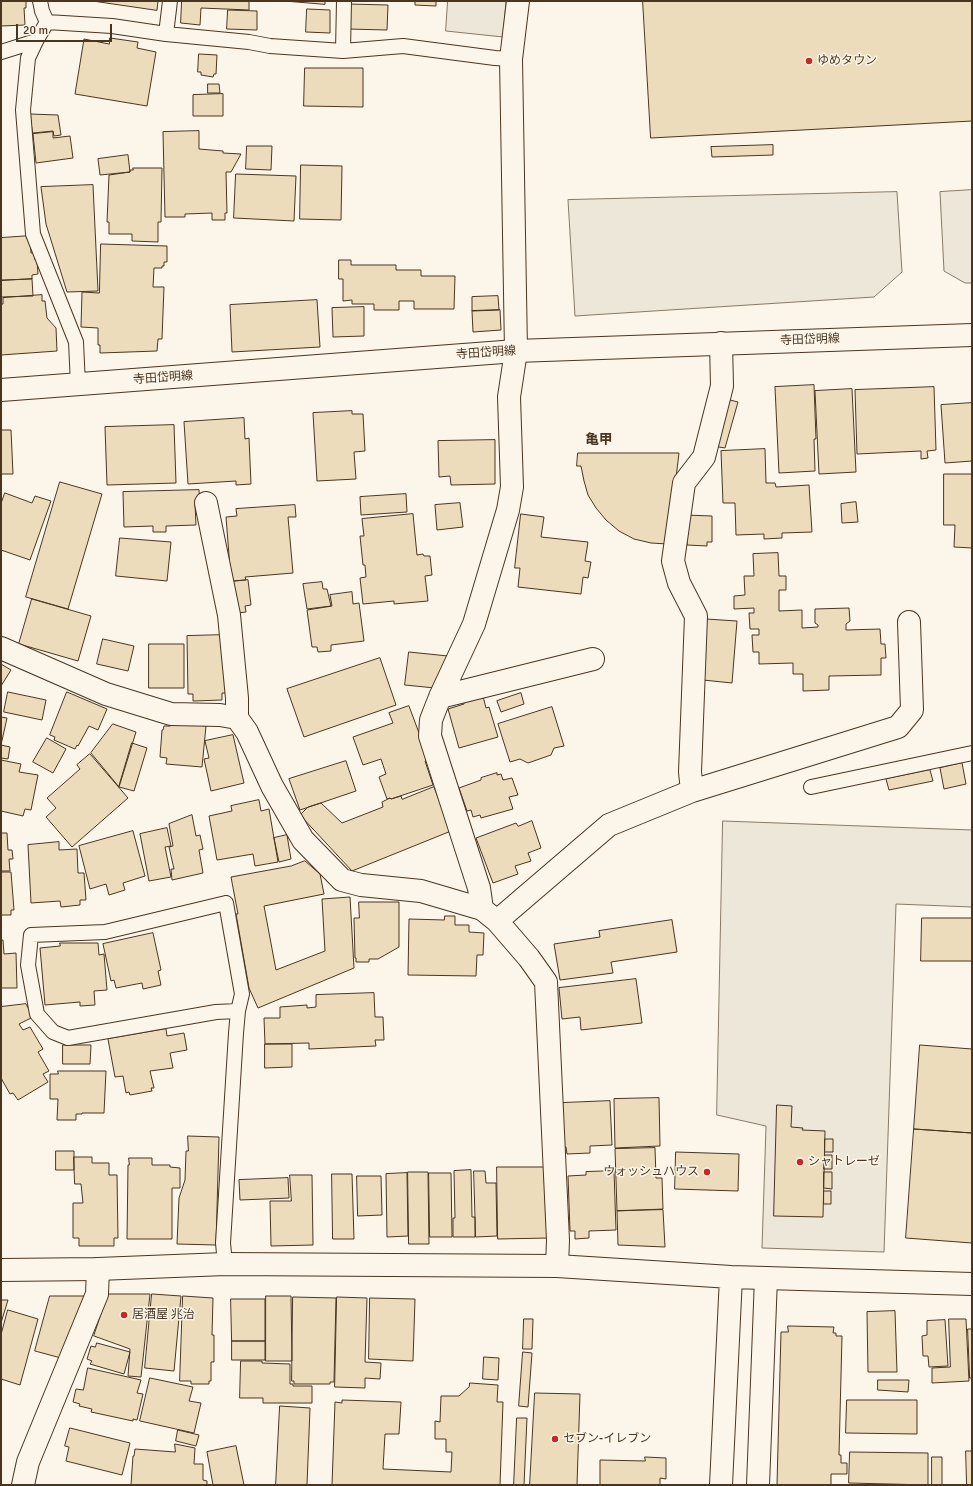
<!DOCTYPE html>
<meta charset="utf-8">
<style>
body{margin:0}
#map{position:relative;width:973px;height:1486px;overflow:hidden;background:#fbf6e9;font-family:Signika,sans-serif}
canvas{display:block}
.frame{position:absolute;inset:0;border:2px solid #4a3520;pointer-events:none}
.scale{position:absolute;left:16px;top:24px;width:96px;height:18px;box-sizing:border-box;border:2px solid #4a3520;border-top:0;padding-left:5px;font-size:12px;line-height:14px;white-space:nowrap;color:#4a3520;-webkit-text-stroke:3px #fbf6e9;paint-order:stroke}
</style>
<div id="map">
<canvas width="973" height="1486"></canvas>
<div class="frame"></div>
<div class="scale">20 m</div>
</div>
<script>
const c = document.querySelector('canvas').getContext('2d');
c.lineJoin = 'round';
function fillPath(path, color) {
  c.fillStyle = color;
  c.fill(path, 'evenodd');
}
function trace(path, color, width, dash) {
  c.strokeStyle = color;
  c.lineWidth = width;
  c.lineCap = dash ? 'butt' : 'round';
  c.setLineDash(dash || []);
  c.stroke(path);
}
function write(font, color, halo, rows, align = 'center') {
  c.font = font + ' Signika,"Noto Sans JP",sans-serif';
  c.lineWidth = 3;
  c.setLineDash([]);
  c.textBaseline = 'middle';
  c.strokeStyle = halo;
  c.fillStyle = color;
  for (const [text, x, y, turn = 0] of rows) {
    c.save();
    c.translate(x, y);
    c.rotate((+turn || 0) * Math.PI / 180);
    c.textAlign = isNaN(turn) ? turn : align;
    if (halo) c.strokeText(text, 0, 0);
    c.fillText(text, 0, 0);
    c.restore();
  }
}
const parking = new Path2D(`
 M448,1H506L503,37L446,31Z
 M972,190V283H965L944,271L940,192Z
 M897,192L902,272L874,297L575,316L568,200Z
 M723,821L972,830V907L896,904L884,1252L762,1248L766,1126L717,1115Z`);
const building = new Path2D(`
 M1,1H26V8H24L25,25L1,26Z
 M93,1H158L157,10Z
 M182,1H249V10L201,8L200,25L181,23Z
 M285,1H325V4Z
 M390,1H436V6L415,5V2Z
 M643,1H972V121L651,138Z
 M348,4L388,5L387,30L347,29Z
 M307,9L330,10V33L306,32Z
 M228,10L257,11V30L227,29Z
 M110,38L138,42L137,48L156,52L147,106L75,94L84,39L109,44Z
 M199,54L217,55L216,74H214L213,77L201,75V72H198Z
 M305,68H363V107L304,106Z
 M208,84H219L220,93H208Z
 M223,94V116H193V95Z
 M30,114L58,115L61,135L54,136L53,131L33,133Z
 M199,131V149L223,151V153L241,154L231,172H226L227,213H225V220H212V213L185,214V217H165L163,132Z
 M53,132V138L70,136L73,158L36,163L33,134Z
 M773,145V155L712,157L711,147Z
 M247,146H272L271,170L246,169Z
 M128,155L130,172L100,175L98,159Z
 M301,165L342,166L341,220L300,219Z
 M133,168H162L161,222H158V242L132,241V234H109V222H107L109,175L130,172V170H133Z
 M236,174L296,176L294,221L234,218Z
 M93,185L98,291L67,292L46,224L41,187Z
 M30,236L31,253H35V260H37L38,274L32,275V279L1,280V238Z
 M101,244L167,246V262H164V266H162V268H154L153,287H164L162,339H158L157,351L100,353V345H98V328L81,327L82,292L99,293Z
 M339,260H351V265H396V270H421V276H455L454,309H414V301H399V310H374V304H352V300L343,301V279H339Z
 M32,279L33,296L1,297V281Z
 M42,295V301H45L47,318L56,328L57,351L1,355V304H3V298Z
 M498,296L499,310L472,311V297Z
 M317,300L320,347L232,352L230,305Z
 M364,307V336L333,337L332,308Z
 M500,310L501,330L473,332L472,311Z
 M814,385L816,439H814L815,471L779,473L775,387Z
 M934,387L936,450L927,451L928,458L921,459V451L857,454L855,390Z
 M852,389L856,472L819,474L815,391Z
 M726,399L738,402L725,448L713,446Z
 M972,403V461L945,463L941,405Z
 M352,411V414H363L365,451L354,452L356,479L317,481L313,413Z
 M244,418L245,439L249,438L251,484L236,485V481L188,484L184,422Z
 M174,425L176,483L107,485L105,427Z
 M1,430H11L13,474H1Z
 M495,440V484L451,485L450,476L439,477L438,441Z
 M765,449L766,483H775L776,487L809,485L812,532L782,533V538L764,539V534L736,535L735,503H723L721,451Z
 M578,453H679L668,544L651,543L634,539L619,531L606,520L596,508L588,495L584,481L581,466H577Z
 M944,474H972V548L954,547L955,525H944Z
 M60,482L102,494L68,609L26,597Z
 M199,490L200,504H195L196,525L166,526V532H153V526L124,527L123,492Z
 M5,493L32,503L35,496L51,501L30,560L1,550V504Z
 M406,494L407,512L361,515L360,497Z
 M856,502L858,522L842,523L841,504Z
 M460,503L463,527L437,530L435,505Z
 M295,505L296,517H288L293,573L245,577L246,580L231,581L226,517L237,516L236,509Z
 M413,514L417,555L423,554L424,556H430L432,575L425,576L428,601L394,604V601L363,604L360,578L366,577L365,565H363L360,536H364L362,519Z
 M521,514L544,517L541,537L588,542L585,561L591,562L588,578L583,577L581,594L518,587L520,568H515Z
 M685,515L712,516V542H707V546L687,545V542H682Z
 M120,538L171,542L167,581L116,576Z
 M778,553L779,576H786V590H779V611L802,610V628L818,627V625L815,623V609L849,608L850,621L846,624V630L880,629L881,644H885L886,658H881V675L829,676V690L803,691V674H793V663L759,664V652H753L752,635H759V629H750L749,613H754V608L734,609V596L745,595L744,576H754L753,554Z
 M248,580L251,605L245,606L246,612L237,613L230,582Z
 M322,582L323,589H327L331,606L307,609L303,584Z
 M352,592L353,604L359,603L364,641L331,645V651L318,652L317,647H312L307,610L332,606L330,595Z
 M32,599L91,616L78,661L19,644Z
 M706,619L737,621L732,683L703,680Z
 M224,635L226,693H222V700L193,701V694H188L187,636Z
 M103,639L134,646L128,671L97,664Z
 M149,644H184V688H149Z
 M409,652L448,656L435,688L405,685Z
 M380,658L396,705L304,737L287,689Z
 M1,664L11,670L1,686Z
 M8,692L46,700L42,720L4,712Z
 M67,692L107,709L98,730L89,726L78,746L77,745L75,749L54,740L55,737L50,735Z
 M521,693L524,704L501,712L497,701Z
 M483,696L486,708L489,707L498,737L459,748L448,709L464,704V702Z
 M409,706L429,760L425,761L433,785L391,799L390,798L387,799L379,777L386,774L381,759L363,765L353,737L393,723L389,713Z
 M552,707L564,746L554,748L551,755L528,763L520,759L510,762L498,724Z
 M1,717L7,718L1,745L10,747L8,759L1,758Z
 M170,722L206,726L202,767L166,764L167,758L160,757L162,730H163L164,726H170Z
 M113,724L136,732L119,787L91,753Z
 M233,735L244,783L211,791L204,759L209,758L205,741Z
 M47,738L66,749L53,773L33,762Z
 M132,743L147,748L134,791L119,787Z
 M90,754L128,798L72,847L46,817L56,808L47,798L80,769L77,765Z
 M1,760L21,764L19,772L38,775L31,810L25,809L23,816L1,811Z
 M346,761L356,791L300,810L289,779Z
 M962,763L966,784L944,789L940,768Z
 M930,770L933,781L889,790L886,779Z
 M497,773V775L501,774L503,780L512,778L518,795L509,797L513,809L481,818L480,815L473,817L471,810L467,811L459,788L481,780V778Z
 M434,787L451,831L352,871L300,815L308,807L321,803L342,823L383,807L382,802L390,798L391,799L401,796L402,799Z
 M259,800L261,811L269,809L278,862L255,866L253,854L217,860L209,816L232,811L231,806Z
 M192,815L196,836L200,835L203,849L199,850L203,873L172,880L171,869H174L169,847L173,846L169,824Z
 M532,821L541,848L528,853L531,861L515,866L518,874L493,883L476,838L516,823L518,826Z
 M167,828L171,846L165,847L171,877L149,881L140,834Z
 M133,831L145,876L123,883L125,890L109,895L106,884L90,889L79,846Z
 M1,833H7L8,850H12L13,859H9L10,871H1Z
 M287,835L291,859L279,862L274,838Z
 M59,842V850L77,849L78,873H84L86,900H80V905L61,907L60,901L31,903L28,845Z
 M305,861L320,874L324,894L264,906L276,970L325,951L322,899L350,897L354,968L258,1008L249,988L236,914H238L231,877L291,866Z
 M1,872H11L14,910H11V915H1Z
 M359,902H399V947L378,959H369V962H356V958H355L354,918H359Z
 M445,916H455V925H469V932L484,933L483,955H477L476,976L408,975L409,919L444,920Z
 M922,918H972V961H921Z
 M672,920L677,952L611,962L613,973L560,980L554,944L600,937L599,931Z
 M153,933L161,970L158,971L161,985L143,989L142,983L116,988L114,980L111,981L103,944Z
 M1,940H3L4,954L16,953L17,988H1Z
 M60,943H98L99,955L104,954L107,990L94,991L95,1005L80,1006V1002L45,1005L40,948L60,946Z
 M636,979L642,1023L581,1030L580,1017L562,1019L559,988Z
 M374,993L375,1017H383L384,1040H375L376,1046L309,1049V1043L265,1044L264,1018H280V1007L307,1005V1008L316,1007V995Z
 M26,1004L33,1017L19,1024L23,1030L30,1027L43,1049L38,1052L49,1071L43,1074L48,1082L18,1100L13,1093L10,1094L1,1078V1007Z
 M166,1029L167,1036L184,1033L187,1050L170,1053L173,1068L150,1071L154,1088H151L152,1091L130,1095L129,1092L126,1093L123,1076L115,1077L108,1039Z
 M265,1044H292V1067L265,1068Z
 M63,1045H91L90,1064H63Z
 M920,1045L972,1049V1133L914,1129Z
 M58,1071H106L104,1113H82V1114H76V1120H57L58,1099H50V1074H58Z
 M659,1098L660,1146L615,1148L614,1099Z
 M610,1101L612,1145L590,1146V1153L567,1154L566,1147H564L562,1103Z
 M777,1105L792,1106L791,1127L803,1128L802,1130L825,1131L823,1217L774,1216Z
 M914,1129L972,1133V1243L906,1238Z
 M188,1136L219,1137L216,1245L177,1244L179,1198L185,1180L186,1151H188Z
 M825,1139H833V1152H825Z
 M655,1148L656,1178H662L663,1209L617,1211L615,1149Z
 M56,1151H74V1170H56Z
 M676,1152L739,1154L738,1191L675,1189Z
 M825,1155H832V1169H824Z
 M74,1157H92V1163H109V1175H117L118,1238H114V1246H79V1238H73V1203H83L81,1184H75Z
 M129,1158H152V1165H170V1167L180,1168V1188H172V1239H127L128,1165H129Z
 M497,1167H548L549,1238L498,1239Z
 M471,1170L472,1217H475V1237H453V1218H455L454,1171Z
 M474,1171H485L486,1183H496L497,1236L476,1237Z
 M614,1171L616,1230L589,1231V1238L575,1239V1231H570L568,1176L586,1175V1172Z
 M408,1172H428L429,1244H409Z
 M824,1172H832V1189L824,1188Z
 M407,1173L408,1236L387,1237L386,1174Z
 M429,1173H451L452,1237H430Z
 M332,1174H352L354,1239H333Z
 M290,1175H312L313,1245L271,1246L270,1201H291Z
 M357,1176H381L382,1215L358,1216Z
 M288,1178L289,1198L240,1200L239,1180Z
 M824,1191H831V1204H824Z
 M663,1210L665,1247L618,1245L617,1211Z
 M108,1294H150L141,1377L128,1376L130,1349L94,1336Z
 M152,1294L181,1296L174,1371L145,1368Z
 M50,1296H84L75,1329L61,1358L35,1351Z
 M183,1296L213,1298L212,1335H214V1362H211V1381H209V1384H191V1381H180Z
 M266,1296H291L292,1361H266Z
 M293,1297L336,1298L334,1382H330V1384H294V1381H292Z
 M337,1297L367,1298L365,1362L381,1363L380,1379L365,1378V1388L335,1387Z
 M370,1298L415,1299L413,1361L369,1359Z
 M231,1299H265V1341H232Z
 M1,1300H8L1,1323Z
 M8,1310L38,1319L20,1385L1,1379V1335Z
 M895,1311L897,1372H868L867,1312Z
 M524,1319H533L532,1349H523Z
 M949,1319H966L969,1381L932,1383V1368L950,1367Z
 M945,1320L948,1366L929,1367L928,1356H923L922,1336L927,1335V1321Z
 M788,1326L834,1327L833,1333H836V1336H842L839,1455H841V1463H847V1474H831V1485H777L781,1332H788Z
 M968,1329H972V1378H970Z
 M232,1341H265V1360H232Z
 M97,1343L130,1352L124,1374L90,1364L92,1361L87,1359L91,1346L95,1347Z
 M523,1352L532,1353L528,1407L519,1406Z
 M484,1357L499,1358L498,1380L483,1379Z
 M241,1361H262V1363L290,1364V1384H293V1386H312V1403H263V1398H240Z
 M88,1368L141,1380L137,1393L143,1394L137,1420L133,1419V1421L91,1412L92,1409L79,1406L80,1404L73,1402L76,1389L83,1390Z
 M150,1378L193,1387L189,1401L201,1403L194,1433L140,1421Z
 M878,1380H909L908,1392L878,1390Z
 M470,1383L498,1385L497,1402H503L500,1485H332L335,1402L342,1403V1400L401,1402L399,1434H385L383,1469L451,1472L452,1452H446V1439H435V1421L440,1422L441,1396H459L469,1387Z
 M535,1393L580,1394L577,1485H530Z
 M847,1400H917V1434L846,1433Z
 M280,1406L310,1408L307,1485H276Z
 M517,1418H527L524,1485H514Z
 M70,1428L130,1443L122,1475L66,1461L69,1447L65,1446Z
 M178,1430L199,1435L196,1446L176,1441Z
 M175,1444L195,1448L194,1464H203V1480L207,1481V1485H131L133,1456H134L135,1449L175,1452Z
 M236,1446L244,1485H213L207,1452Z
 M966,1451H972V1485H967Z
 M850,1452L928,1453V1485L849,1483Z
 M645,1457L666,1458V1479L660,1478V1485H600V1460L645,1461Z
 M932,1457H942V1485H932Z`);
const lane = new Path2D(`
 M40,1L42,11L47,22L112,26L166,34L170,1
 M47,22L36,41L28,58L23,110L33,234L76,342L78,385
 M166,34L249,42L270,46L343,51L403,46L495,58L511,59
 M343,51L344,1
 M1,52L36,41
 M811,787L972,753
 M225,1264L223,1243L236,1033L238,1011L242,994L226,903L105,932L31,935L28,965L37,1014L53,1032L68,1038L216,1012L238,1011`);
const street = new Path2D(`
 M206,503L229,615L237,698V718
 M1,648L106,694L171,714L220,715L237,718L247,732L272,786L303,840L342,880L361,885L421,891L482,909L497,921L529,958L546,982L558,1240L557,1266
 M440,697L593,659
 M692,791L690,772L696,616L679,583L673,561L684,483L704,457L722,386L721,343
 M482,909L479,888L430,736L431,720L440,697L474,624L508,510L512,487L509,397L516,351L511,59L518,1
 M497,921L609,825L692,791L898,727L912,710L909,622
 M23,1485L28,1462L97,1294L98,1269
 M758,1485L766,1278`);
const secondary = new Path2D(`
 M1,390L516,351L972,335
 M1,1270L98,1269L225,1264L557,1266L731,1277L972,1284
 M721,1485L731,1277`);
const markers = [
 [809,61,4,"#c62828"],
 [800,1162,4,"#c62828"],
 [707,1172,4,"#c62828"],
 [124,1315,4,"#c62828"],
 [555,1439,4,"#c62828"]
];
const poiNames = [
 ["ゆめタウン",817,61],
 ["シャトレーゼ",808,1162],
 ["ウォッシュハウス",699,1172,"right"],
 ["居酒屋 兆治",132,1315],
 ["セブン-イレブン",563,1439]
];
const streetNames = [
 ["寺田岱明線",810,340,-2],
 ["寺田岱明線",486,353,-4],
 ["寺田岱明線",163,378,-4]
];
const quarterNames = [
 ["亀甲",599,440]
];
fillPath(parking, '#ede7d9');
trace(parking, '#887966', 1);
fillPath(building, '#ecdcbc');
trace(building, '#4a3520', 1);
trace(lane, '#4a3520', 16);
trace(street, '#4a3520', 24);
trace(secondary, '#4a3520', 24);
trace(lane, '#fbf6e9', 14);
trace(street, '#fbf6e9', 22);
trace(secondary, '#fbf6e9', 22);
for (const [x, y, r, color] of markers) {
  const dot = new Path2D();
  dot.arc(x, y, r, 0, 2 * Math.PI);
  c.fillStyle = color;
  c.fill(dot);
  trace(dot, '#fbf6e9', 1.5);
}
write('12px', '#4a3520', '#fbf6e9', poiNames, 'left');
write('12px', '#4a3520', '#fbf6e9', streetNames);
write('bold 14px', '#4a3520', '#fbf6e9', quarterNames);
</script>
